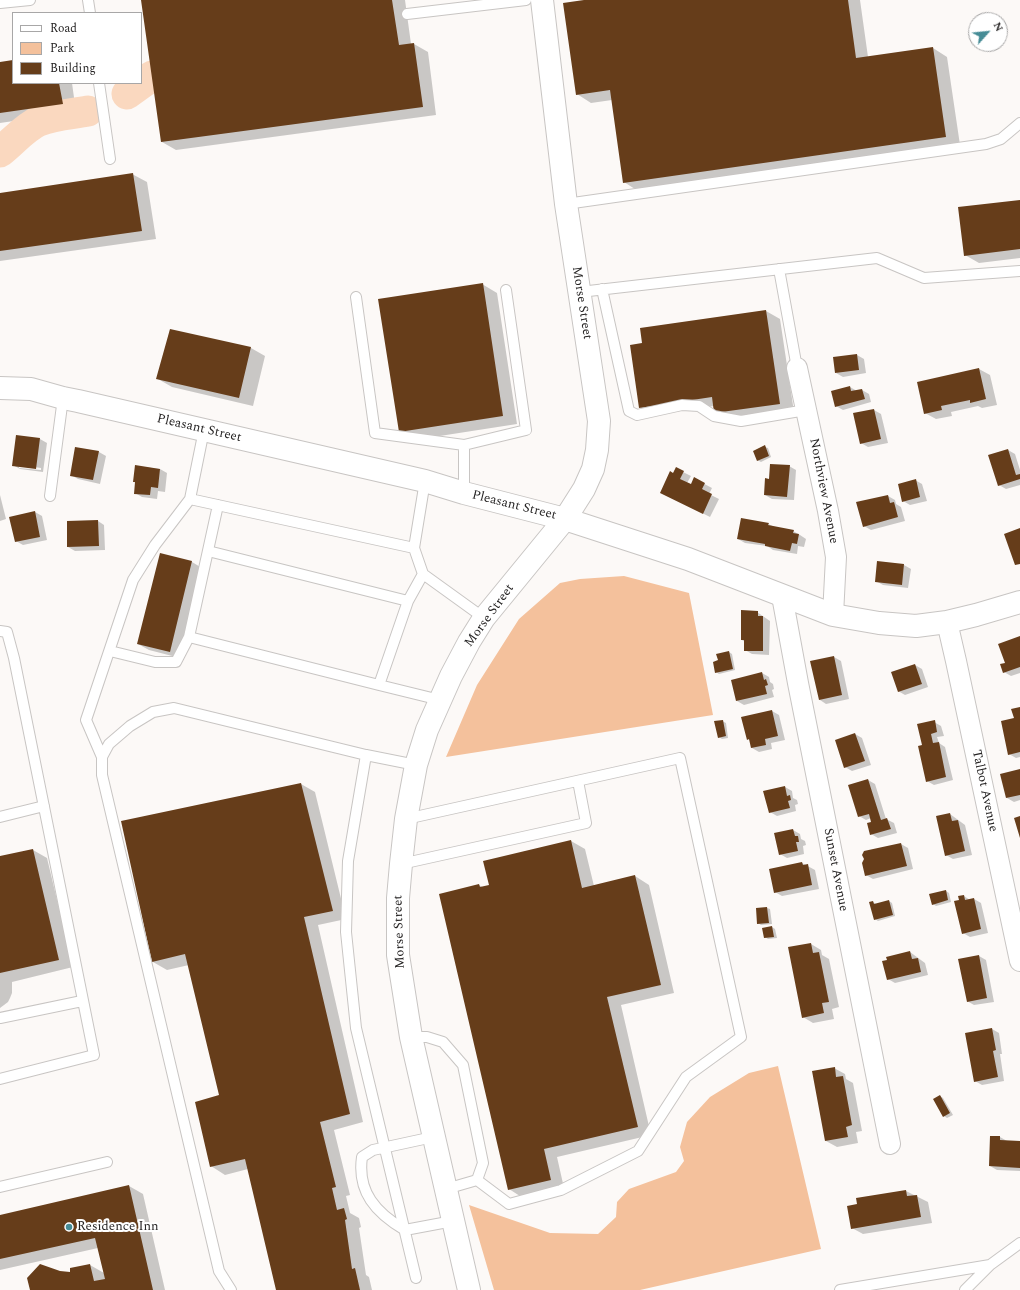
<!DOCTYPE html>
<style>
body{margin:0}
#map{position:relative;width:1020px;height:1290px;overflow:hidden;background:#fcf9f7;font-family:Spectral,serif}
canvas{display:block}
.legend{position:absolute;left:12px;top:12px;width:130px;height:72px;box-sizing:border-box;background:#fff;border:1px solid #a8a7a7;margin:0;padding:5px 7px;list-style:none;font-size:12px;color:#262424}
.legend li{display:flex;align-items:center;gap:8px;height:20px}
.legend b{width:20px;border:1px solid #a8a7a7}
.north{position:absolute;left:968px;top:12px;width:40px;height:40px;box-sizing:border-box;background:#fff;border:1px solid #a8a7a7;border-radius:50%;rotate:63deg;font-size:11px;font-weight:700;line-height:16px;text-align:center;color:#262424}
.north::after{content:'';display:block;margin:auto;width:14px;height:18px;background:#468c96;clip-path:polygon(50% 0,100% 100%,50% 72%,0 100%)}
</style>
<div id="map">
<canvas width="1020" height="1290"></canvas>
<ul class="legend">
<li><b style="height:5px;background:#fff"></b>Road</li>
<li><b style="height:11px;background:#f4c19c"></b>Park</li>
<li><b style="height:11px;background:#663d1a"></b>Building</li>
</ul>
<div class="north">N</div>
</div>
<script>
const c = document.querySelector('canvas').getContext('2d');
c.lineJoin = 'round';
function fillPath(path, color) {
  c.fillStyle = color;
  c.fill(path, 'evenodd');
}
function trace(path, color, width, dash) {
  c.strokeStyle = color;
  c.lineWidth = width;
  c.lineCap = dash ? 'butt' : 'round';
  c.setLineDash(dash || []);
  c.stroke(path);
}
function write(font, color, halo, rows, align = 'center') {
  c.font = font + ' Spectral,serif';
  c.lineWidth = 4;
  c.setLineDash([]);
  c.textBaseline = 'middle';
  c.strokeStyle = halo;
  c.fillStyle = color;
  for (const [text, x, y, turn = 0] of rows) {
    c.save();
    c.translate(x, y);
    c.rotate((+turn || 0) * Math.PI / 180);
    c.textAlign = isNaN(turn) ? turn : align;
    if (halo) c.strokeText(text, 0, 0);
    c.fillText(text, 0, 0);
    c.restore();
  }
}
const green = new Path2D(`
 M624,576L689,593L713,715L446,757L477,685L519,619L560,583L580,579Z
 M778,1066L821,1249L640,1290H494L469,1205L550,1233L598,1234L616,1217L617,1202L629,1189L676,1172L684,1161L680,1147L687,1122L710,1097L749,1073Z`);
const shadow = new Path2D(`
 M142,0H405L411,44H414L428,52L436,115L176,150L162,142Z
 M591,0H860L868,57L933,48L947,57L960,145L638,191L624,182L612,100L591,103L577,94Z
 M13,61V83H72L76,112L0,123V63Z
 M132,174L147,182L156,239L0,261V194Z
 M1020,201V258L979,263L965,255Z
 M482,284L497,293L517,424L414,440L400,431Z
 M766,311L780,319L794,412L730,421L714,406L654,415L640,407Z
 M170,330L251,348L265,356L253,406L172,387L158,379Z
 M857,355L864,359L866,373L843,377L836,373Z
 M979,369L990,375L997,405L982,408L978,406L951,412L952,416L936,419L925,413L918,383Z
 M850,387L857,391L862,390L869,394L871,402L843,410L836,406Z
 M874,410L881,414L888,443L868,447L861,443Z
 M17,436L40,439L47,443L43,472L20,469L13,465ZM19,465L41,468V470L19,468Z
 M765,447L768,448L771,457L761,462L757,460Z
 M76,448L99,452L106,456L100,484L78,479L71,475Z
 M1008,450L1015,454L1020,470V485L1006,489L999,485Z
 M136,466L160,469L167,473L165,492L158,491L157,499L142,497L135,493L136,483L134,482Z
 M789,466L796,470L794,500L772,499L765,495L770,480Z
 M677,469L691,476L687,483L692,486L695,479L712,488L709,494L719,499L710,517L668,496Z
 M915,480L922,484L927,501L910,505L903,501Z
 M0,495L6,519L0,521Z
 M888,496L895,500L896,504L901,507L905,521L871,530L864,526Z
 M35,512L42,516L47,540L23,545L16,541Z
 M98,521L104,525L105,550L75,551L68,547Z
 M768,524L775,527L793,531L800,535L806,539L804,547L798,546L797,554L773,550L767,546L745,543L738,539Z
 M161,554L192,562L202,568L180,658L149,650L138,644Z
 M904,565L911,569L908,588L883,585L876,581Z
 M757,612L770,621L769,655L752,654L745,650V642L742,640Z
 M1020,637V673L1011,676L1004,672L1006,664Z
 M729,652L732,654L735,670L719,674L716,672L719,661Z
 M834,657L841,661L849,699L826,704L820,700Z
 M915,665L922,669L928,687L905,695L898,691Z
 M762,673L769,677L770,682L773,684L774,689L772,690L774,697L744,705L737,701Z
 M1020,708V757L1016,758L1009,754L1015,719Z
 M772,711L779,715L785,740L771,743L772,749L759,752L752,748L751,741L748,739Z
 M722,721L726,723L728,738L722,739L719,737Z
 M934,722L941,726L944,736L937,737L939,743L945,747L953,780L934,785L927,781L923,746Z
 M855,734L862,738L871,765L852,771L845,767Z
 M1020,770V800L1014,802L1007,798Z
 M868,780L875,784L886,819L894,823L897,833L878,838L871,834V818L866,820L859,816Z
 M301,784L315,792L346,919L318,925L363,1122L334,1130L350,1195L346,1196L350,1213L359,1218L361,1227L359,1228L366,1275L369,1277L372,1290H277L248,1169L225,1175L211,1166L220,1095L189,965L167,970L153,962L122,822Z
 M785,787L792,791L793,798L797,800L798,804L795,805L796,811L777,816L770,812Z
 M950,814L965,825L972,855L953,859L946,855Z
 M793,830L800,834L801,839L805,841L806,845L803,846L804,854L787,858L780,854Z
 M571,841L585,849L594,886L635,876L649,885L674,993L621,1005L651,1135L557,1157L564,1188L523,1198L509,1189L479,885L484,888L490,886Z
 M901,844L908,848L913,869L873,879L866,875Z
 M33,850L47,858L73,967L12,982V993L10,998L8,1002L0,1008V857Z
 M802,863L815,870L819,889L782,896L775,892Z
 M946,891L949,893L951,902L936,906L933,904Z
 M964,896L970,900L974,899L981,903L988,933L970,937L963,933L960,901Z
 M889,901L892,903L895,916L878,921L875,919L873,902L876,904Z
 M767,908L770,909L772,924L761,925L758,923L757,909Z
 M772,927L775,929L777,938L768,939L765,937Z
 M811,944L821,950L822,955L829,959L839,1007L832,1009L834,1019L813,1023L803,1017Z
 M910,952L925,963L928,975L895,983L888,979Z
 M979,956L986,960L994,1002L974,1005L967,1001Z
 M992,1029L999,1033L1002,1054H1000L1004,1081L982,1085L975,1081Z
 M834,1068L845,1074L846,1079L853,1083L862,1131L856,1132L858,1143L837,1147L826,1141Z
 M940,1096L943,1098L953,1115L947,1118L944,1116Z
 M1000,1137L1007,1141L1020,1142V1171L997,1170L990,1166Z
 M129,1186L143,1194L165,1290H31L59,1272L70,1273L71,1269L90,1265L104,1273L98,1248L0,1270V1216Z
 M906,1191L928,1202L932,1223L863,1234L852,1228Z`);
const river = new Path2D(`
 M127,94L152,76
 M0,152C13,142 24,128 39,121C54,115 72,114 88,111`);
const building = new Path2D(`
 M141,0H392L399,45L414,43L423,107L161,142Z
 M584,0H848L856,58L933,47L946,137L623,183L610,90L576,95L563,3Z
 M13,60V83H59L63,104L0,113V62Z
 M133,173L142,231L0,251V193Z
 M1020,200V249L964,256L958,207Z
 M483,283L503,416L399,432L378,299Z
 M766,310L780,404L714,413L712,397L639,408L630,345L642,343L640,328Z
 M170,329L251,347L239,398L156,379Z
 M857,354L859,370L835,373L833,357Z
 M979,368L986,399L970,403V400L941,406L942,410L924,414L917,382Z
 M850,386L851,391L862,389L865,399L835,407L831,391Z
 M874,409L881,439L860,444L853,413Z
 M16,435L40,438L36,469L12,466Z
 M765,445L769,456L757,461L753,451Z
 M75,447L99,451L93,480L70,476Z
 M1008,449L1016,475L1020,474V479L998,486L988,455Z
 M770,464L790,465L787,497L764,495L765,478L769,479Z
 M135,465L160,469L158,488L151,487L150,495L134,494L135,482H133Z
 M676,467L684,471L680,479L691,484L694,477L705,483L702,489L712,494L703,514L660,493L670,471L673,473Z
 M916,479L920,497L902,502L898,484Z
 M888,495L890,503L894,502L898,517L863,527L856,502Z
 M35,511L40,537L15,542L9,517Z
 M741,518L769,523L768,525L794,530L793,533L799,534L797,544L792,543L790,551L765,546V544L737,539Z
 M98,520L99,546L67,547V521Z
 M1020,528V564L1015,565L1004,534Z
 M160,553L192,561L170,652L137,644Z
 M877,561L904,564L902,585L875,582Z
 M741,610L758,611V616H763V651H744V640H741Z
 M1020,636V667L1003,673L1000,664L1005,663L998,644Z
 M729,651L733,669L715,673L713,662L718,660L716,654Z
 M834,656L842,695L819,700L810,661Z
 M915,664L922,684L898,692L891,672Z
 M762,672L764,680L766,679L768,685L765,686L767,694L736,701L731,680Z
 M1020,707V752L1008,755L1001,721L1014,718L1011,709Z
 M772,710L778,736L765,739L766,745L751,748L749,739L747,740L741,717Z
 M723,720L726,736L718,738L714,721Z
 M935,720L937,732L931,734L933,743L939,742L946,777L926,782L918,746L922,745L917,724Z
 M855,733L865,761L844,768L835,740Z
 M1020,769V795L1006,798L1000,774Z
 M868,779L881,820L887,818L891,829L870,835L867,823L871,822L869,814L858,817L848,785Z
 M301,783L333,911L304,917L350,1114L320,1122L336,1187L332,1188L337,1210L344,1208L347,1219L345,1220L352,1269L355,1268L360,1290H276L245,1159L210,1167L195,1102L219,1095L185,954L152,962L121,821Z
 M785,786L787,796L790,795L791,800L788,801L790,808L769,813L763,791Z
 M950,813L952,821L958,820L965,851L945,856L936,816Z
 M1020,816V838L1014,818Z
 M793,829L795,836H798L799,842H796L798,851L779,855L774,833Z
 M571,840L582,888L635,875L661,985L607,997L638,1127L544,1149L551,1180L508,1190L439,894L479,884L480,887L489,885L483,861Z
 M901,843L907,866L865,876L862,863L864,859L862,855L864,851Z
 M33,849L59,960L0,973V856Z
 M802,862L803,865L808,864L812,885L774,893L769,869Z
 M946,890L948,900L932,905L929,894Z
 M964,895L965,900L974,898L981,929L962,934L954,901L959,900L958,896Z
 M889,900L893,915L874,920L869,902L873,901L874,904Z
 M767,907L769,923L757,924L756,908Z
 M772,926L774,937L764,938L762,928Z
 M811,943L813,953L819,952L829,1002L822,1003L824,1013L802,1018L788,947Z
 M910,951L912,959L918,958L921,972L887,980L882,961L887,960L886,957Z
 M979,955L987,998L967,1002L958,959Z
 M992,1028L996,1050L993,1051L998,1077L974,1082L965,1033Z
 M835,1067L836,1077L843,1076L852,1125L846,1127L848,1137L825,1141L812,1071Z
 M940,1095L950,1113L943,1117L933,1099Z
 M990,1136H1000V1140L1020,1141V1168L989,1166Z
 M129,1185L153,1290H30L27,1278L40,1264L60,1271L70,1272V1268L90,1264L94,1281L105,1279L95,1238L0,1259V1215Z
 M906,1190L907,1196L917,1195L921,1217L851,1229L847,1206L857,1204L856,1198Z`);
const service = new Path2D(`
 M88,0L90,13
 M0,3L30,0
 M407,14L526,0
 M99,83L110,159
 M566,204L986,144L1001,139L1020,123
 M779,269L797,368
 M602,289L629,411L637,415L682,405L699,406L714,416L741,421L806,410
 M580,292L877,258L924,278L1020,271
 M356,297L375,433L464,445
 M204,430L190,499L414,548
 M425,481L414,548L423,574L484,618
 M464,493V445L526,430L506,290
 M50,496L63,398
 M208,551L408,601
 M423,574L408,601L379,685L440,700
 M0,631L7,632L14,658L94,1055L0,1079
 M189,637L218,505
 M110,651L155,662H176L189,637L379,685
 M366,755L348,861L346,932L356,1028L416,1278
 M102,757L86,720L133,580L155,545L190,499
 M0,817L44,806
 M406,819L680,758L741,1037L686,1077L638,1151L561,1190L509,1204L477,1180L446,1189
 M401,864L586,823L578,781
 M0,1018L82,1001
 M411,1037H427L443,1042L463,1065L483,1163L477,1180
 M433,1137L373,1150L362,1157C357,1192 376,1213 405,1230L453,1221
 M0,1187L107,1162
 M231,1290L219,1271L102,775V757L109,744L130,726L153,712L174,708L366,755L416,765
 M840,1290L990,1265
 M965,1290L990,1265L1020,1243`);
const minor = new Path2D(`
 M797,368L828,511L836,557L833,615
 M782,596L798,683L890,1144
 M947,622L956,661L1020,961`);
const tertiary = new Path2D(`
 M0,388L31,389L63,398L78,401L425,481L464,493L565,519L688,559L833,615L879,623L916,626L947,622L976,615L1020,602
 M469,1290L411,1037L398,955V898L401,864L406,819L416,765L427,730L451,676L469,642L484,618L565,519L584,489L593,469L597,450L599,421L566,204L542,0`);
const markers = [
 [69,1227,4,"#468c96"]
];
const streetNames = [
 ["Morse Street",581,303,81],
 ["Pleasant Street",199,429,13],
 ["Northview Avenue",823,491,79],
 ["Pleasant Street",514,506,14],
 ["Morse Street",490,616,-54],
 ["Talbot Avenue",984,791,78],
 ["Sunset Avenue",835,870,79],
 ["Morse Street",400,932,-92]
];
const poiNames = [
 ["Residence Inn",77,1227]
];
fillPath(green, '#f4c19c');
fillPath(shadow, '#0003');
trace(river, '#fad8bf', 31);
fillPath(building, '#663d1a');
trace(service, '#c8c5c3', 12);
trace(minor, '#c8c5c3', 22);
trace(tertiary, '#c8c5c3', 24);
trace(service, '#fff', 10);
trace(minor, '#fff', 20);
trace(tertiary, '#fff', 22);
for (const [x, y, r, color] of markers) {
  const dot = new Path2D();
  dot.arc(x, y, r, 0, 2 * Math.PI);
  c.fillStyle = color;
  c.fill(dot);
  trace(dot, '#fff', 1.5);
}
write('13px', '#262424', '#fff', streetNames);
write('13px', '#262424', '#fff', poiNames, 'left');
</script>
